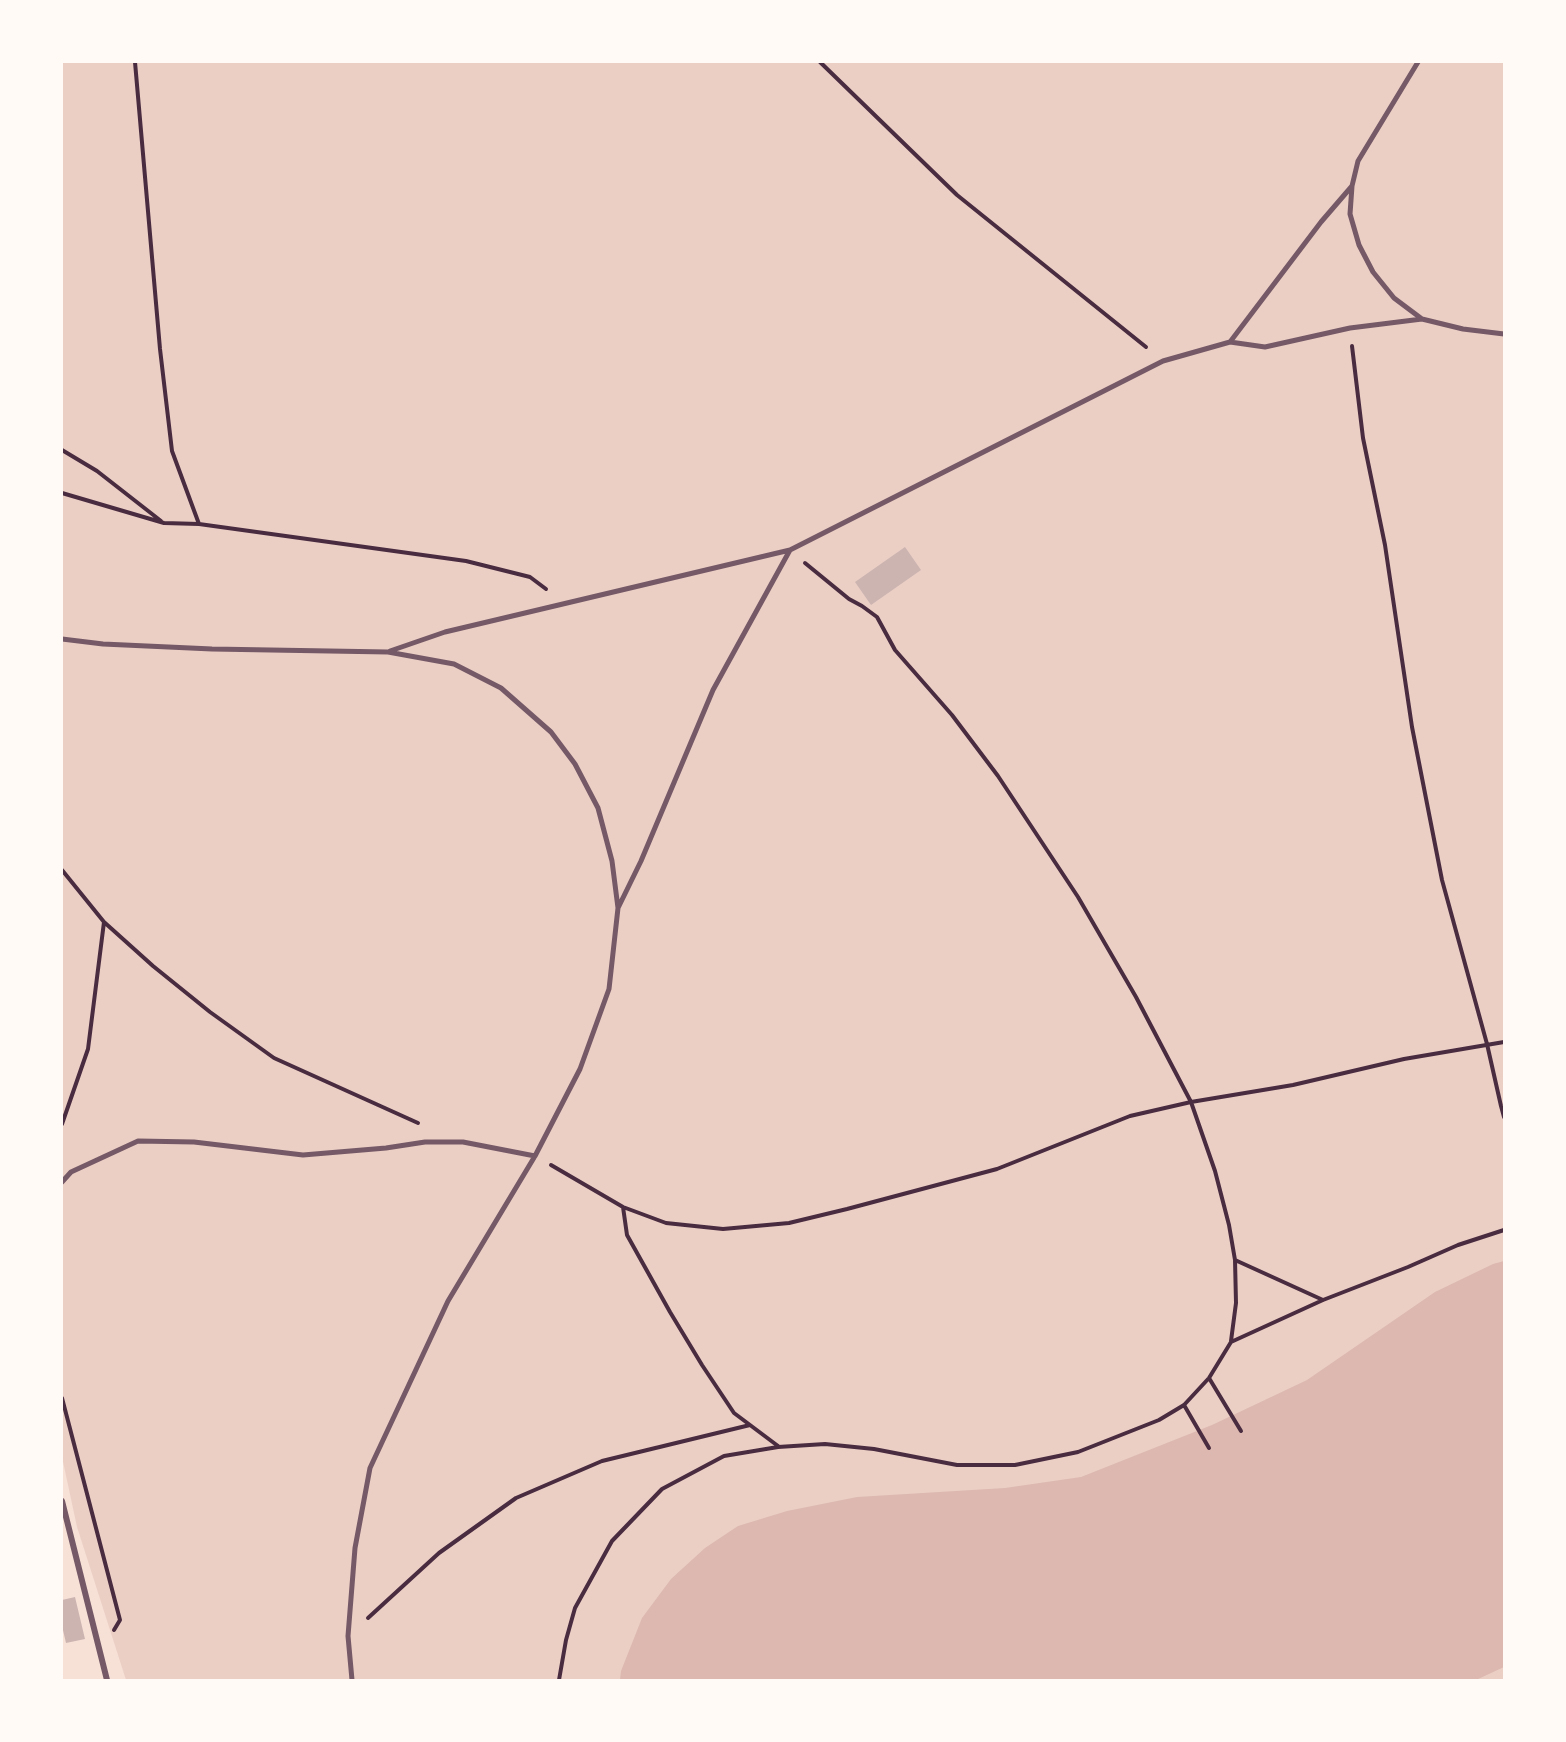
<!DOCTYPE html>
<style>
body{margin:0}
#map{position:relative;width:1566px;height:1742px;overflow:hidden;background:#f7e1d7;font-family:Figtree,sans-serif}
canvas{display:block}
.frame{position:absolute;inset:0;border:63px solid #fffaf5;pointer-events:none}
</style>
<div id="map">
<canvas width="1566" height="1742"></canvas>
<div class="frame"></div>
</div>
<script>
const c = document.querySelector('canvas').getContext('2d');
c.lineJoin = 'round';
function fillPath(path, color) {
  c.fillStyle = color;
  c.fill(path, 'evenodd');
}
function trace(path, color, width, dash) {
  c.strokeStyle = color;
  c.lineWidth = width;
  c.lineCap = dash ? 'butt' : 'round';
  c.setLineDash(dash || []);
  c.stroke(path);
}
const green = new Path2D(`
 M62,62H1504V1680H126L77,1527L62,1457Z`);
const water = new Path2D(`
 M1504,1261V1667L1476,1680H620L621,1671L642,1618L671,1579L705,1548L738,1526L787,1511L857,1497L1005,1488L1081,1477L1212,1425L1307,1380L1435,1292L1493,1264Z`);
const building = new Path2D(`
 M905,547L921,570L871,605L855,582Z
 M75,1597L85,1639L66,1643L62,1626V1600Z`);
const path = new Path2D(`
 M135,62L160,349L172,451L199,524
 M820,62L957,195L1146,347
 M1352,346L1363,438L1385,545L1412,727L1442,880L1487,1044L1501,1106L1504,1117
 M62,450L97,471L161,521
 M62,493L164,523L199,524L466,561L530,577L546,589
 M805,563L849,599L862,606L877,617L895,650L952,715L998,776L1078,897L1136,997L1191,1102L1215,1171L1229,1225L1235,1260L1236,1303L1231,1341
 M62,870L104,922L153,966L210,1012L274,1058L418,1123
 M62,1124L88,1049L104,922
 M551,1165L623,1207L666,1223L723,1229L789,1223L847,1209L997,1169L1130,1116L1191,1102L1293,1085L1404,1059L1504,1042
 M623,1207L627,1235L670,1312L702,1365L734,1413L778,1446
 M1235,1260L1323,1300
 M1209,1378L1241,1431
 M62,1398L120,1620L114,1630
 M1184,1405L1209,1448
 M368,1618L439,1553L516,1498L602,1461L750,1425
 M559,1680L566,1640L575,1608L612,1541L662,1489L724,1456L778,1447L825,1444L874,1449L957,1465H1015L1078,1452L1159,1420L1184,1405L1209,1378L1231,1342L1323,1300L1408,1267L1458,1245L1504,1230`);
const pedestrian = new Path2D(`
 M1418,62L1358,161L1352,186L1350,214L1359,245L1373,272L1394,298L1422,319
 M1230,342L1265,347L1350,328L1422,319L1463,329L1504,334
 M62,639L103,644L212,649L388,652L454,664L501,688L551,732L575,764L598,808L612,861L618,908L609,989L580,1069L535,1156L448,1301L370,1468L355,1548L348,1636L352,1680
 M390,651L445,632L790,550L1163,361L1230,342L1321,222L1352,186
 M618,908L641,861L713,690L790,550
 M62,1182L71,1172L138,1141L194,1142L303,1155L386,1148L425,1142H463L535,1156`);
const minor = new Path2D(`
 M62,1501L107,1680`);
fillPath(green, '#ebcfc5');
fillPath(water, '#dcb8b0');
fillPath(building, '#ccb4b1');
trace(path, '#4a2c40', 4);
trace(pedestrian, '#755966', 5);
trace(minor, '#755966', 6);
</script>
